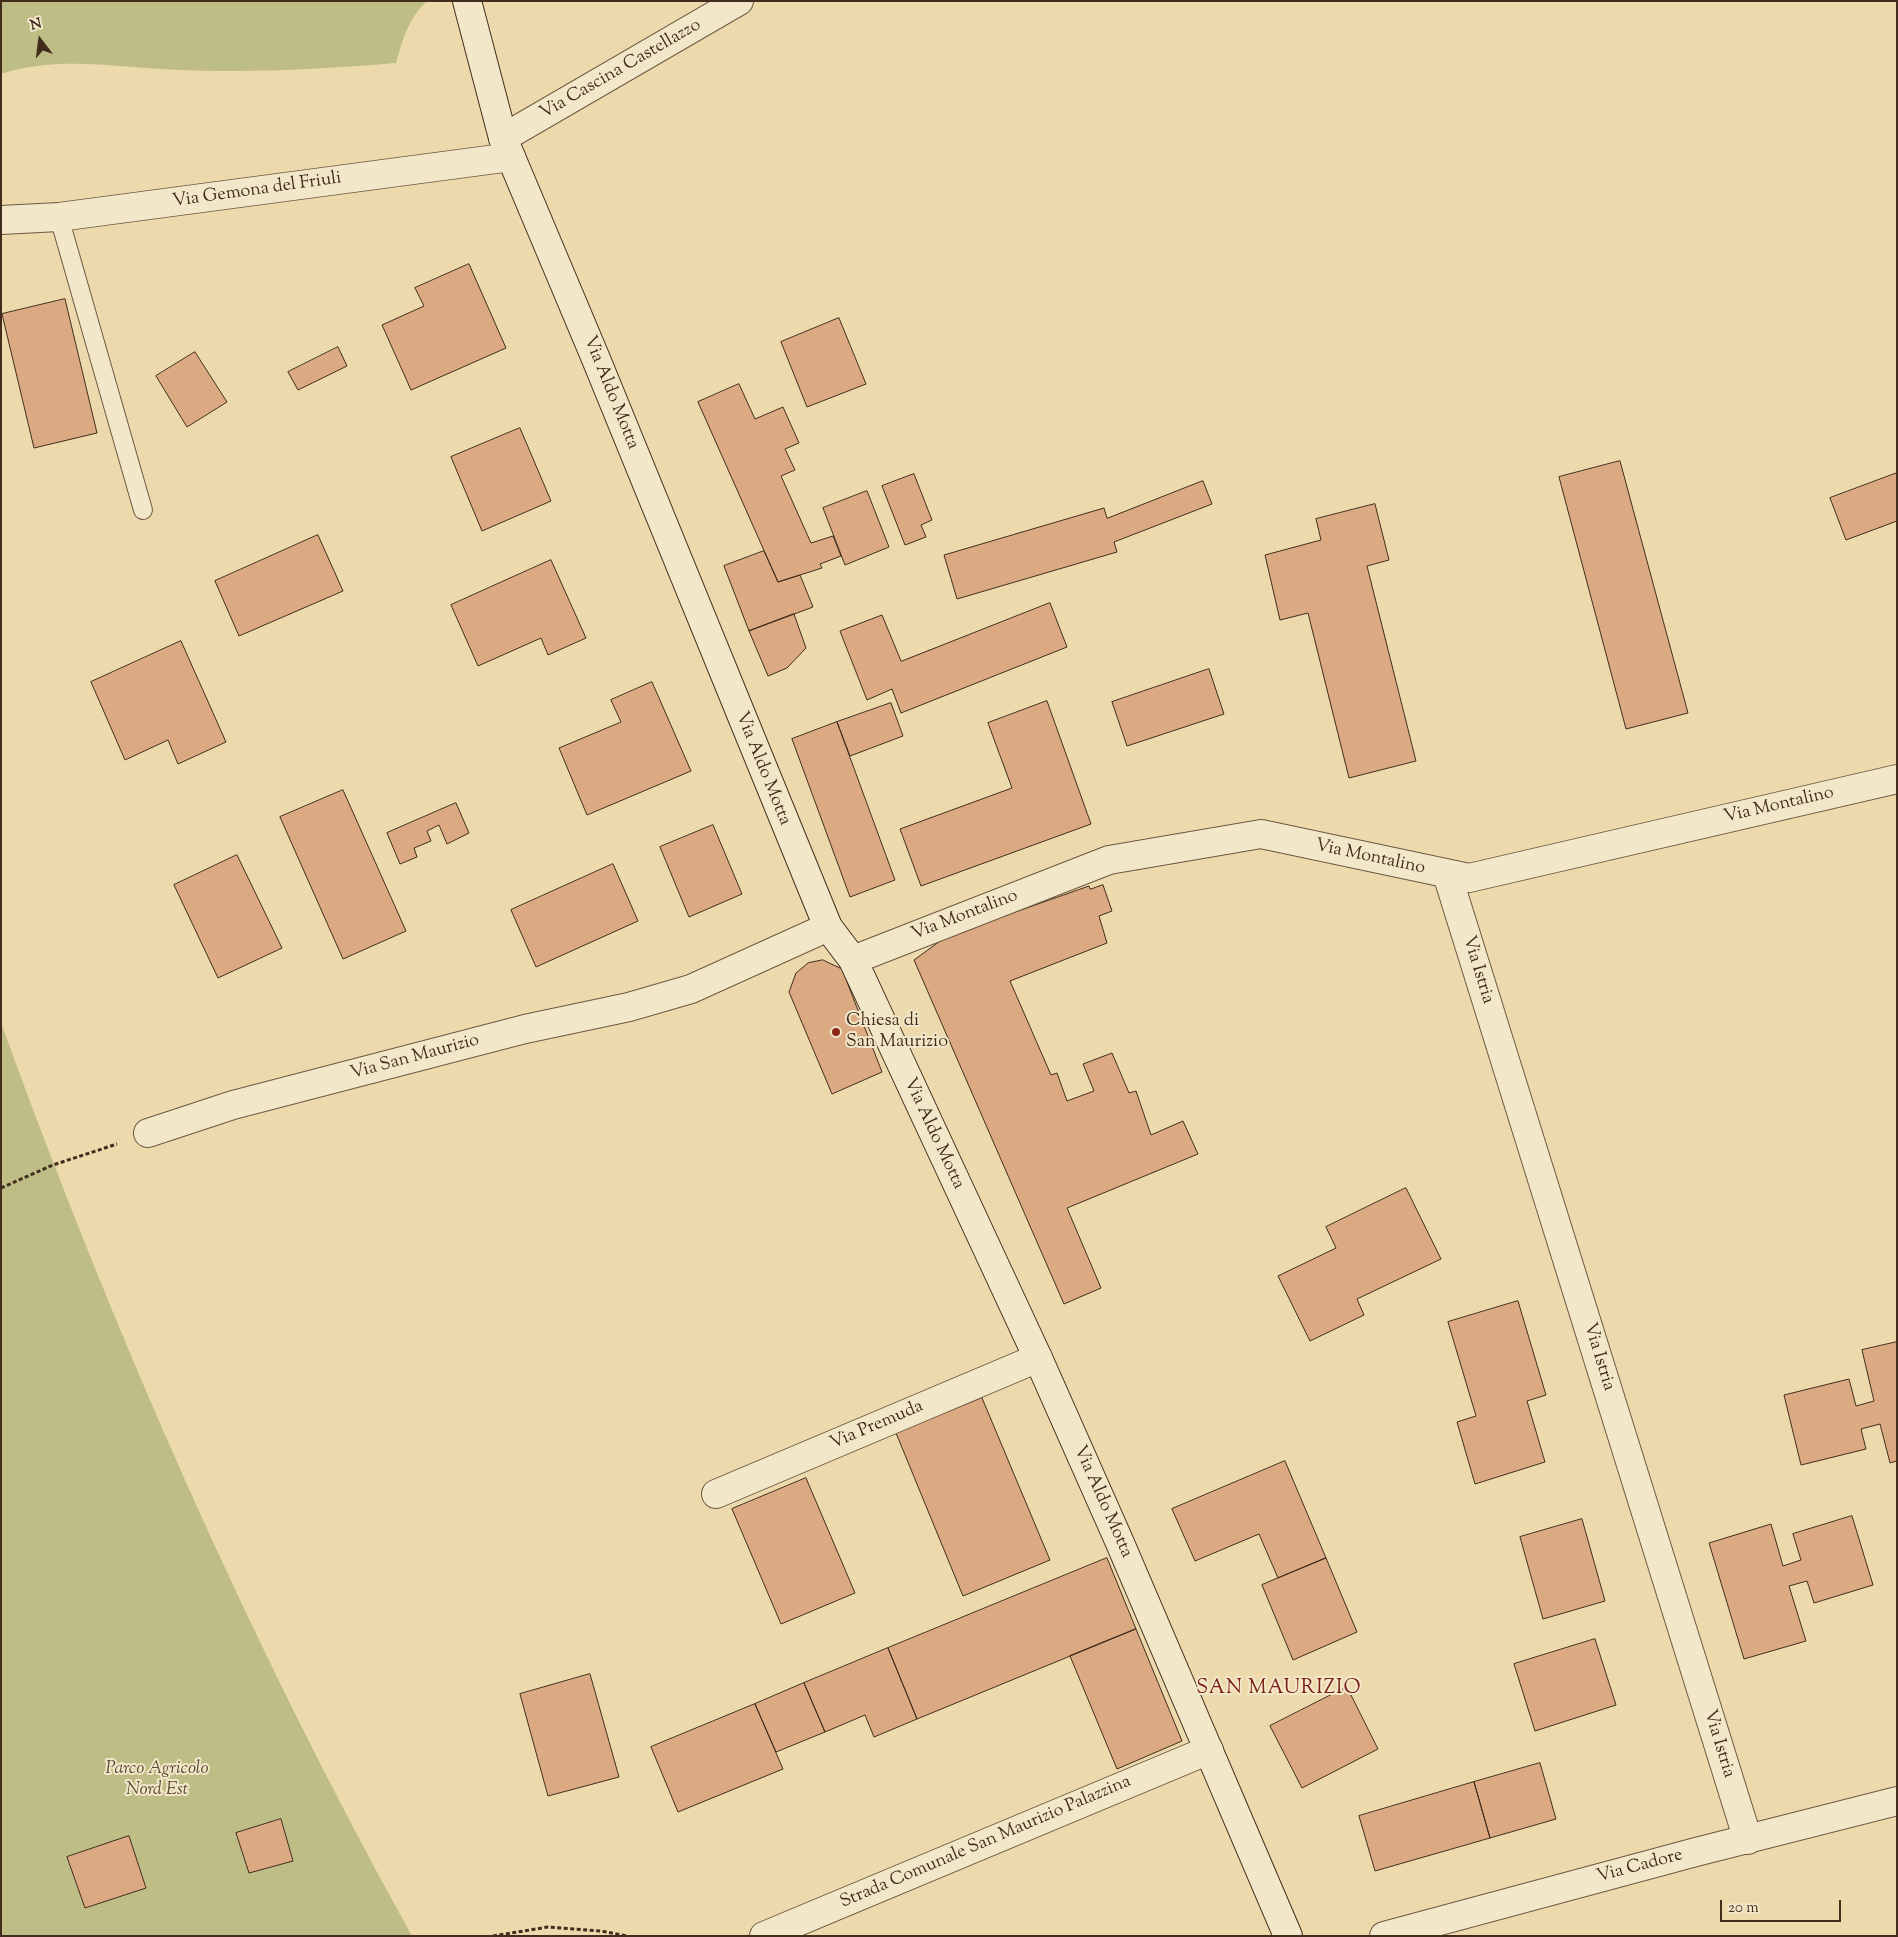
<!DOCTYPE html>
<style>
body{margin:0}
#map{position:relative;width:1898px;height:1937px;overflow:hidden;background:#ecdaad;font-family:"Sorts Mill Goudy",serif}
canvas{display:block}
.frame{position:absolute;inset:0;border:2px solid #422d1d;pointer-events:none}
.north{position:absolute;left:15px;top:15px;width:50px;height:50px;-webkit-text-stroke:4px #f3e7ca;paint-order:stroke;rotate:345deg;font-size:14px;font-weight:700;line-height:20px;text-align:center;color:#422d1d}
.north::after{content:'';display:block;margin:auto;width:18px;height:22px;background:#422d1d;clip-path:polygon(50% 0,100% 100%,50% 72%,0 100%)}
.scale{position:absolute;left:1720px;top:1900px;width:121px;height:22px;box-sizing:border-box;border:2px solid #422d1d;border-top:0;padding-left:6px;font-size:15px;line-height:18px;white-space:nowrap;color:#422d1d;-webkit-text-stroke:4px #f3e7ca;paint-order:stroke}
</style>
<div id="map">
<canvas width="1898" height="1937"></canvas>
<div class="frame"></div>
<div class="north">N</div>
<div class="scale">20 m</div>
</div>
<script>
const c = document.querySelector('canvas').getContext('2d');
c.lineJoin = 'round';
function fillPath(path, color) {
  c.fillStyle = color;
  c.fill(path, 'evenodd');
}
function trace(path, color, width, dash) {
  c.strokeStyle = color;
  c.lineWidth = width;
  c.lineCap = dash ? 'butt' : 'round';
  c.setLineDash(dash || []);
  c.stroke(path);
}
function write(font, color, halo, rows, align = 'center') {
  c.font = font + ' "Sorts Mill Goudy",serif';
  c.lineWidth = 4;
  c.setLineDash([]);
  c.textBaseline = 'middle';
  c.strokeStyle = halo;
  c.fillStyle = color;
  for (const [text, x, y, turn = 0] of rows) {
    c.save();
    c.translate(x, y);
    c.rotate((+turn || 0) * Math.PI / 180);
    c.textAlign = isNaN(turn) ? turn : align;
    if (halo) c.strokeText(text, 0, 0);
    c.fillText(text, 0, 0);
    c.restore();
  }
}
const green = new Path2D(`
 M1,1H427C408,19 403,39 396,63C323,69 252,73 179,70C120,68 59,55 1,74Z
 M1,1023C115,1337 250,1644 412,1936H1Z`);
const building = new Path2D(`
 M469,264L506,348L411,390L382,325L424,306L415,288Z
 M65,299L97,433L34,448L2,314Z
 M839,318L866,384L807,407L781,342Z
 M338,347L347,366L298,390L288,372Z
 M195,352L227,402L187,427L156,376Z
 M739,384L755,419L783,407L799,443L785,449L795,470L781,476L811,543L833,536L841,556L820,564L822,568L778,582L698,402Z
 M520,428L551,501L482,531L451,457Z
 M1620,461L1688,713L1626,729L1559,477Z
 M1897,473V521L1846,540L1830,498Z
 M914,474L932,520L921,525L926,537L905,545L882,486Z
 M1203,481L1212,504L1114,542L1117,552L957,599L944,555L1104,508L1107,518Z
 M867,491L889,547L845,565L823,508Z
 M1375,504L1389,560L1367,566L1416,761L1349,778L1308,613L1280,620L1265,555L1321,540L1316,519Z
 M318,535L343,591L239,636L215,581Z
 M764,551L778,582L800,575L813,607L749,631L724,566Z
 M551,560L586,638L548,655L541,638L478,666L451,605Z
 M1050,603L1067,647L901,713L892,689L867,700L840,631L882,615L901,661Z
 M794,614L806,648L787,668L768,676L749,631Z
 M181,641L226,742L178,764L168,740L125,760L91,682Z
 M1209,669L1224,714L1127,746L1112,702Z
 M652,682L691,771L587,815L559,748L621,722L611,700Z
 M1047,701L1091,824L921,886L900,829L1012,788L988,723Z
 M891,703L903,736L850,756L837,722Z
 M837,722L895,880L850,897L792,739Z
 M343,790L406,931L343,959L280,817Z
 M456,803L469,833L447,844L439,825L427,831L431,841L414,848L417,857L400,864L387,833Z
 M713,825L742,894L689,917L660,847Z
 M237,855L282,948L218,978L174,885Z
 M613,864L638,921L536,967L511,910Z
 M1103,885L1112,911L1099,916L1107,943L1010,981L1051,1075L1057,1073L1067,1101L1094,1091L1083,1064L1112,1053L1129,1093L1136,1091L1151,1135L1183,1121L1198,1154L1067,1208L1101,1288L1064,1304L914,960L947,936L1089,886L1090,889Z
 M823,960L842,969L882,1072L832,1094L789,992L796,973L808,963Z
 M1406,1188L1441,1259L1357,1299L1364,1315L1310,1341L1278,1276L1336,1248L1326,1227Z
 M1518,1301L1546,1395L1527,1401L1545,1462L1475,1484L1457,1422L1476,1416L1448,1322Z
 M1897,1342V1461L1890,1463L1880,1424L1861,1429L1866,1449L1801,1465L1784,1395L1849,1379L1856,1406L1874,1401L1862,1350Z
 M982,1398L1050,1560L963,1596L896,1433Z
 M1285,1461L1326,1558L1278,1578L1259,1534L1195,1561L1172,1509Z
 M806,1478L855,1593L781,1624L732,1509Z
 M1852,1516L1873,1585L1814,1603L1807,1581L1789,1586L1806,1641L1744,1659L1709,1543L1771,1524L1783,1566L1801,1560L1793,1534Z
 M1582,1519L1605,1601L1543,1619L1520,1537Z
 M1107,1558L1136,1629L917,1719L888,1648Z
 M1326,1558L1357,1632L1293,1660L1262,1585Z
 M1136,1629L1182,1741L1117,1769L1070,1656Z
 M1595,1639L1616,1705L1535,1731L1514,1664Z
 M888,1648L917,1719L874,1737L865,1715L825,1732L804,1683Z
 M590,1674L619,1777L548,1796L520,1694Z
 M804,1683L825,1732L776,1752L755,1704Z
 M1347,1687L1378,1749L1302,1788L1270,1726Z
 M755,1704L783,1769L678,1812L651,1747Z
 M1540,1763L1556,1819L1490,1838L1474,1782Z
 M1474,1782L1490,1838L1375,1871L1359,1816Z
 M281,1819L293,1861L249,1873L236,1833Z
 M129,1836L146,1888L85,1908L67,1857Z`);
const path = new Path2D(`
 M1,1188L53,1165L117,1144
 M493,1936L548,1927L601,1931L627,1936`);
const lane = new Path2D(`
 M59,217L143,510`);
const street = new Path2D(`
 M503,138L739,1
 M1,220L59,217L511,157
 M1447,874L1748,1840
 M853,960L1109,860L1261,834L1469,878L1897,779
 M148,1133L233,1105L525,1029L629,1007L691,989L828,927
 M716,1494L1038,1358
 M764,1936L1209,1750
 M1384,1936L1696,1852L1897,1801`);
const secondary = new Path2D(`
 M467,1L503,138L596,359L828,927L853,960L1038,1358L1120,1543L1288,1936`);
const markers = [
 [836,1032,5,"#8f2418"]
];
const streetNames = [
 ["Via Cascina Castellazzo",621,70,-30],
 ["Via Gemona del Friuli",257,191,-8],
 ["Via Aldo Motta",610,393,68],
 ["Via Aldo Motta",762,769,68],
 ["Via Montalino",1779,806,-13],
 ["Via Montalino",1370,858,12],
 ["Via Montalino",965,916,-21],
 ["Via Istria",1477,970,73],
 ["Via San Maurizio",415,1058,-15],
 ["Via Aldo Motta",933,1134,65],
 ["Via Istria",1598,1357,73],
 ["Via Premuda",877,1426,-23],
 ["Via Aldo Motta",1102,1502,66],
 ["Via Istria",1718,1744,73],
 ["Strada Comunale San Maurizio Palazzina",986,1843,-23],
 ["Via Cadore",1640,1867,-15]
];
const poiNames = [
 ["Chiesa di",846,1022],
 ["San Maurizio",846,1043]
];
const parkNames = [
 ["Parco Agricolo",157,1770],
 ["Nord Est",157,1791]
];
const quarterNames = [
 ["SAN MAURIZIO",1279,1690]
];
fillPath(green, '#bebd85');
fillPath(building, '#dbaa83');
trace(building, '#422d1d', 1);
trace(lane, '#6c5841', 20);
trace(street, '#6c5841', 30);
trace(secondary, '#422d1d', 30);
trace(path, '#422d1d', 3, [4, 2.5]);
trace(lane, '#f3e7ca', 18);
trace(street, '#f3e7ca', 28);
trace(secondary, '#f3e7ca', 28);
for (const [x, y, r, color] of markers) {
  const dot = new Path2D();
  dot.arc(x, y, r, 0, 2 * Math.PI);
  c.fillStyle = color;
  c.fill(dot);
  trace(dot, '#f3e7ca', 2);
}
write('18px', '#422d1d', '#f3e7ca', streetNames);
write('18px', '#422d1d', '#f3e7ca', poiNames, 'left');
write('italic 18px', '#5b4a32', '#f3e7ca', parkNames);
c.letterSpacing = '1px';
write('20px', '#7a1f14', '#f3e7ca', quarterNames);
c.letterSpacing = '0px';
</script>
